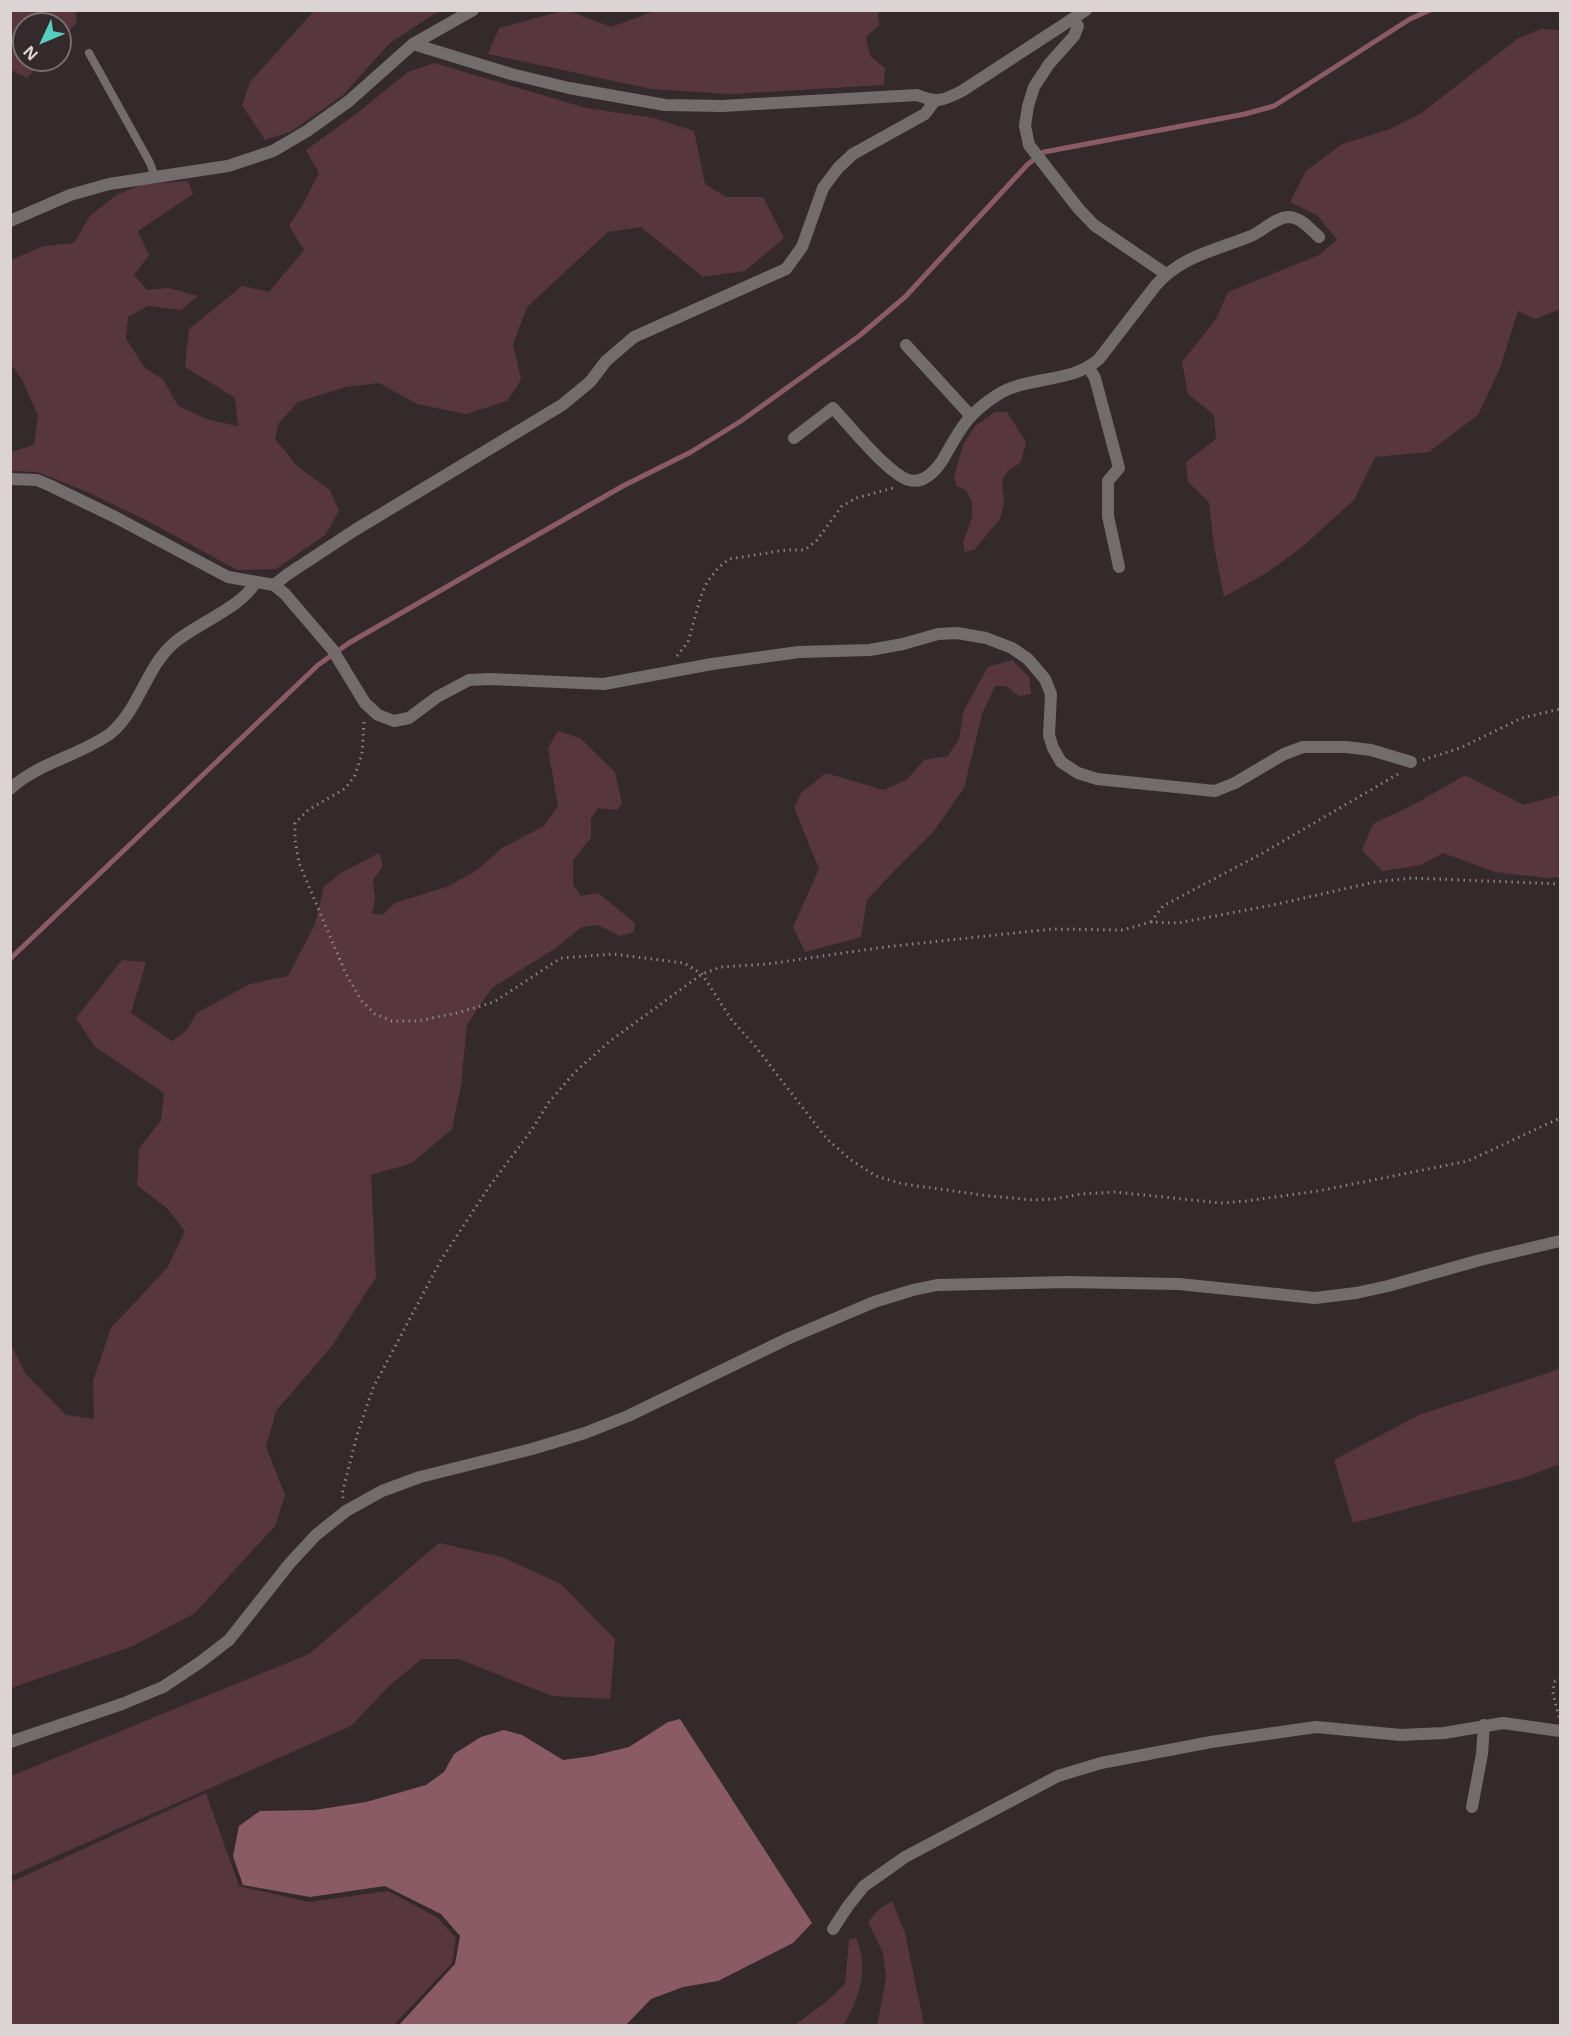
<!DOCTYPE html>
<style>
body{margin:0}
#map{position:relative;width:1571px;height:2036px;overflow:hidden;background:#342a2b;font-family:"Noto Sans",sans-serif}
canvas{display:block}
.frame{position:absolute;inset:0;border:12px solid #dbd3d4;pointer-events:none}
.north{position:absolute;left:12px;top:12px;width:60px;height:60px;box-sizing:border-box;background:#342a2b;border:2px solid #776e6f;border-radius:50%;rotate:226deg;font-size:16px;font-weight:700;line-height:24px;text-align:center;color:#dbd3d4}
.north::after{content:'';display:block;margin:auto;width:21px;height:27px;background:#57cec2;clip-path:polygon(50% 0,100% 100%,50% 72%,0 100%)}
</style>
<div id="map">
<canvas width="1571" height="2036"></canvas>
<div class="frame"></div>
<div class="north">N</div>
</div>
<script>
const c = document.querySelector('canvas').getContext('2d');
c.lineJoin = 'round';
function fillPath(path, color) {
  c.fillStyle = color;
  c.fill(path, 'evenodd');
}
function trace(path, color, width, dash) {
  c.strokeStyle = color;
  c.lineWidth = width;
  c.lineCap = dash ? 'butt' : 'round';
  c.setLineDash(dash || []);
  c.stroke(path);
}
const green = new Path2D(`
 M315,10L439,11L390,43L342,96L290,132L265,140L242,105L250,82Z
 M10,11H75L77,22L60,41V24H24V60H43L27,78L11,70Z
 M878,11L879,25L866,37L870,56L885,68L884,85L730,94L651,89L488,54L499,28L562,11H569L611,27L655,11Z
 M1541,29L1560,30V306L1558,310L1535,319L1518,311L1500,368L1478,415L1429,452L1375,457L1354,500L1301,548L1268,572L1224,597L1214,546L1209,502L1188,482L1186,462L1216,439L1214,415L1188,394L1182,362L1216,319L1228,292L1319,255L1337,240L1317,215L1290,202L1306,171L1342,144L1390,129L1420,114L1517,39Z
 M434,63L586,108L654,118L694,131L705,184L726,197H763L784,238L745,271L703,277L641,227L608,232L527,307L513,344L521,380L507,401L466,414L417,404L379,383L346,387L298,402L278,424L275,439L298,467L330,490L339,511L325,535L276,569L237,570L148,521L85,491L37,472L11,471V452L34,445L38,415L22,380L11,364V260L44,246L74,243L89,217L116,195L143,184L188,181L193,194L138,231L149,255L134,275L147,290L169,288L198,296L181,310L148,306L128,317L126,339L145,368L163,379L178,406L209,420L238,426L235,398L185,367L189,329L242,286L269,292L304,250L289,226L302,206L319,173L306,150L356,114L408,72Z
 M995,412H1007L1026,442L1021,462L1008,471L1002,480L1004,504L1000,519L974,550L965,552L963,542L972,518V503L966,490L957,486L954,477L963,445L975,426Z
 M1012,660L1029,677L1031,694L1019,696L1006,686H995L982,714L964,788L934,831L894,871L867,900L861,937L805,952L793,927L819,869L794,807L802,792L826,773L884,790L908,779L924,760L948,756L959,739L964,710L988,667Z
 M558,731L580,738L615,772L622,803L617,810L598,808L591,818V838L573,860V884L581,896L598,893L635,923L634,932L620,936L598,925L582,927L554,949L492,988L467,1024L461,1086L452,1129L412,1163L371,1175L376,1277L332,1346L276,1411L266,1447L285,1495L275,1526L195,1613L133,1646L11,1688V1345L25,1373L66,1415L94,1419L93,1381L111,1328L167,1268L185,1231L168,1209L137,1185L139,1149L161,1120L164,1093L95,1047L76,1018L122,960L146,962L131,1013L172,1041L186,1031L197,1013L250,984L288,976L315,924L324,887L339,874L379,853L383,866L373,880L375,900L372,913L382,915L395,903L449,886L477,870L502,848L544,826L558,806L548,748Z
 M1465,775L1524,805L1560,795V877L1547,878L1495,872L1443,853L1421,865L1382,871L1362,850L1373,824L1417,803Z
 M1560,1369V1464L1526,1477L1353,1523L1334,1460L1419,1415Z
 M439,1543L502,1557L561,1584L615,1639L610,1699L552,1696L459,1659H422L390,1685L351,1726L11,1876V1776L309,1654Z
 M206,1793L239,1886L309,1902L388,1891L438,1918L456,1938L452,1963L394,2025H11V1882Z
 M892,1901L905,1933L924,2025H877L886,1979L883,1953L868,1922L878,1910Z
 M856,1938C869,1968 860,1999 843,2025H795L826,2002L845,1984L849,1940Z`);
const water = new Path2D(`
 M680,1719L812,1923L793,1943L718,1981L683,1987L651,1999L626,2025H399L455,1964L460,1936L441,1914L385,1886L310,1897L243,1885L233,1856L239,1826L260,1811L315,1810L366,1802L426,1785L444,1772L454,1754L481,1737L504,1730L522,1735L563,1760L592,1756L629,1747L668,1722Z`);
const stream = new Path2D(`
 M10,959L318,665L349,643L495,559L623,486L691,452L741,421L859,336L905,297L1028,164L1044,152L1245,114L1274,106L1410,19L1430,10`);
const path = new Path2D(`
 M677,656L688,642L701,596L707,582L719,567L729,559L786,550H805L817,540L842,506L856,498L893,488
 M364,722L362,754L355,775L346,788L308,810L295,823V840L299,863L346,974L361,1000L375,1014L392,1021H418L457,1013L494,1002L561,958L613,954L684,963L702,974L731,1019L755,1046L827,1139L851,1160L876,1176L903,1184L990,1196L1033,1200L1054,1199L1081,1194L1115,1192L1221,1203L1246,1201L1318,1191L1468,1161L1560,1118
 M1423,760L1460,748L1522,718L1560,709
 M1151,922L1163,906L1261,854L1398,774
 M343,1498L342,1494L357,1435L373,1388L441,1260L489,1187L531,1131L549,1102L575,1072L610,1041L702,974L721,967L768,964L885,947L1052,929L1123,930L1151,922L1178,923L1273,905L1375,882L1412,878L1560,884
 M1559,1717L1553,1694L1554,1682L1560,1678`);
const lane = new Path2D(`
 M89,53L150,163L155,177`);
const street = new Path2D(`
 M1073,19L1078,26L1074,36L1049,64L1034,87L1028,106L1025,126L1029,145L1078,208L1094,225L1166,274
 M413,44L511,74L569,88L665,105L722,106L917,95C938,103 942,101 962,91L1086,10
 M10,221L70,195L109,184L228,166L273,151L307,131L349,101L413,44L473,10
 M906,345L970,415
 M1089,368L1095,378L1119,468L1108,481V516L1119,567
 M794,438L833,408C849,425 888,474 909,480C923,484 935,471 942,461C960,430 965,416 997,395C1029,375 1071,384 1099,359L1156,285C1183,255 1217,250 1251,236C1263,231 1274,218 1288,217C1301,217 1310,229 1319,237
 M10,479L37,480L51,486L115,517L228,577L274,585L285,594L332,649L365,703L378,715L394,721L409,718L437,697L469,680L490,679L604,684L712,664L799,652L870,650L903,644L938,634L957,633L986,638L1012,648L1028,659L1045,679L1051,694L1049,735L1053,748L1061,762L1078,773L1097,779L1215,791L1235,783L1284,754L1303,747H1346L1371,750L1411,762
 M274,585L288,574L355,530L562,405L590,382L606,361L634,337L786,269L802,247L823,188L838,168L853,154L925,114L934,102
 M10,789C32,768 65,759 91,745C98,741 105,738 111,733C140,708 146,667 174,643C196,624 242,607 255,583
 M10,1742L122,1704L163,1687L199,1663L229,1640L290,1563L316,1535L346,1511L382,1491L420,1477L532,1449L585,1433L628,1416L787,1339L874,1302L913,1290L937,1285L1067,1282L1179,1284L1315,1298L1356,1293L1388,1286L1480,1260L1560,1241
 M1472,1807L1482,1754L1484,1725
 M833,1929L848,1906L864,1886L905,1857L1058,1776L1101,1763L1211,1742L1316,1727L1401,1735L1444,1733L1503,1723L1560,1731`);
fillPath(green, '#58363d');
fillPath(water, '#8a5b64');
trace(stream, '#8a5b64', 5);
trace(path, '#8b8283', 3, [1.5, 4.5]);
trace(lane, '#726c6d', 8);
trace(street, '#726c6d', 12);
</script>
